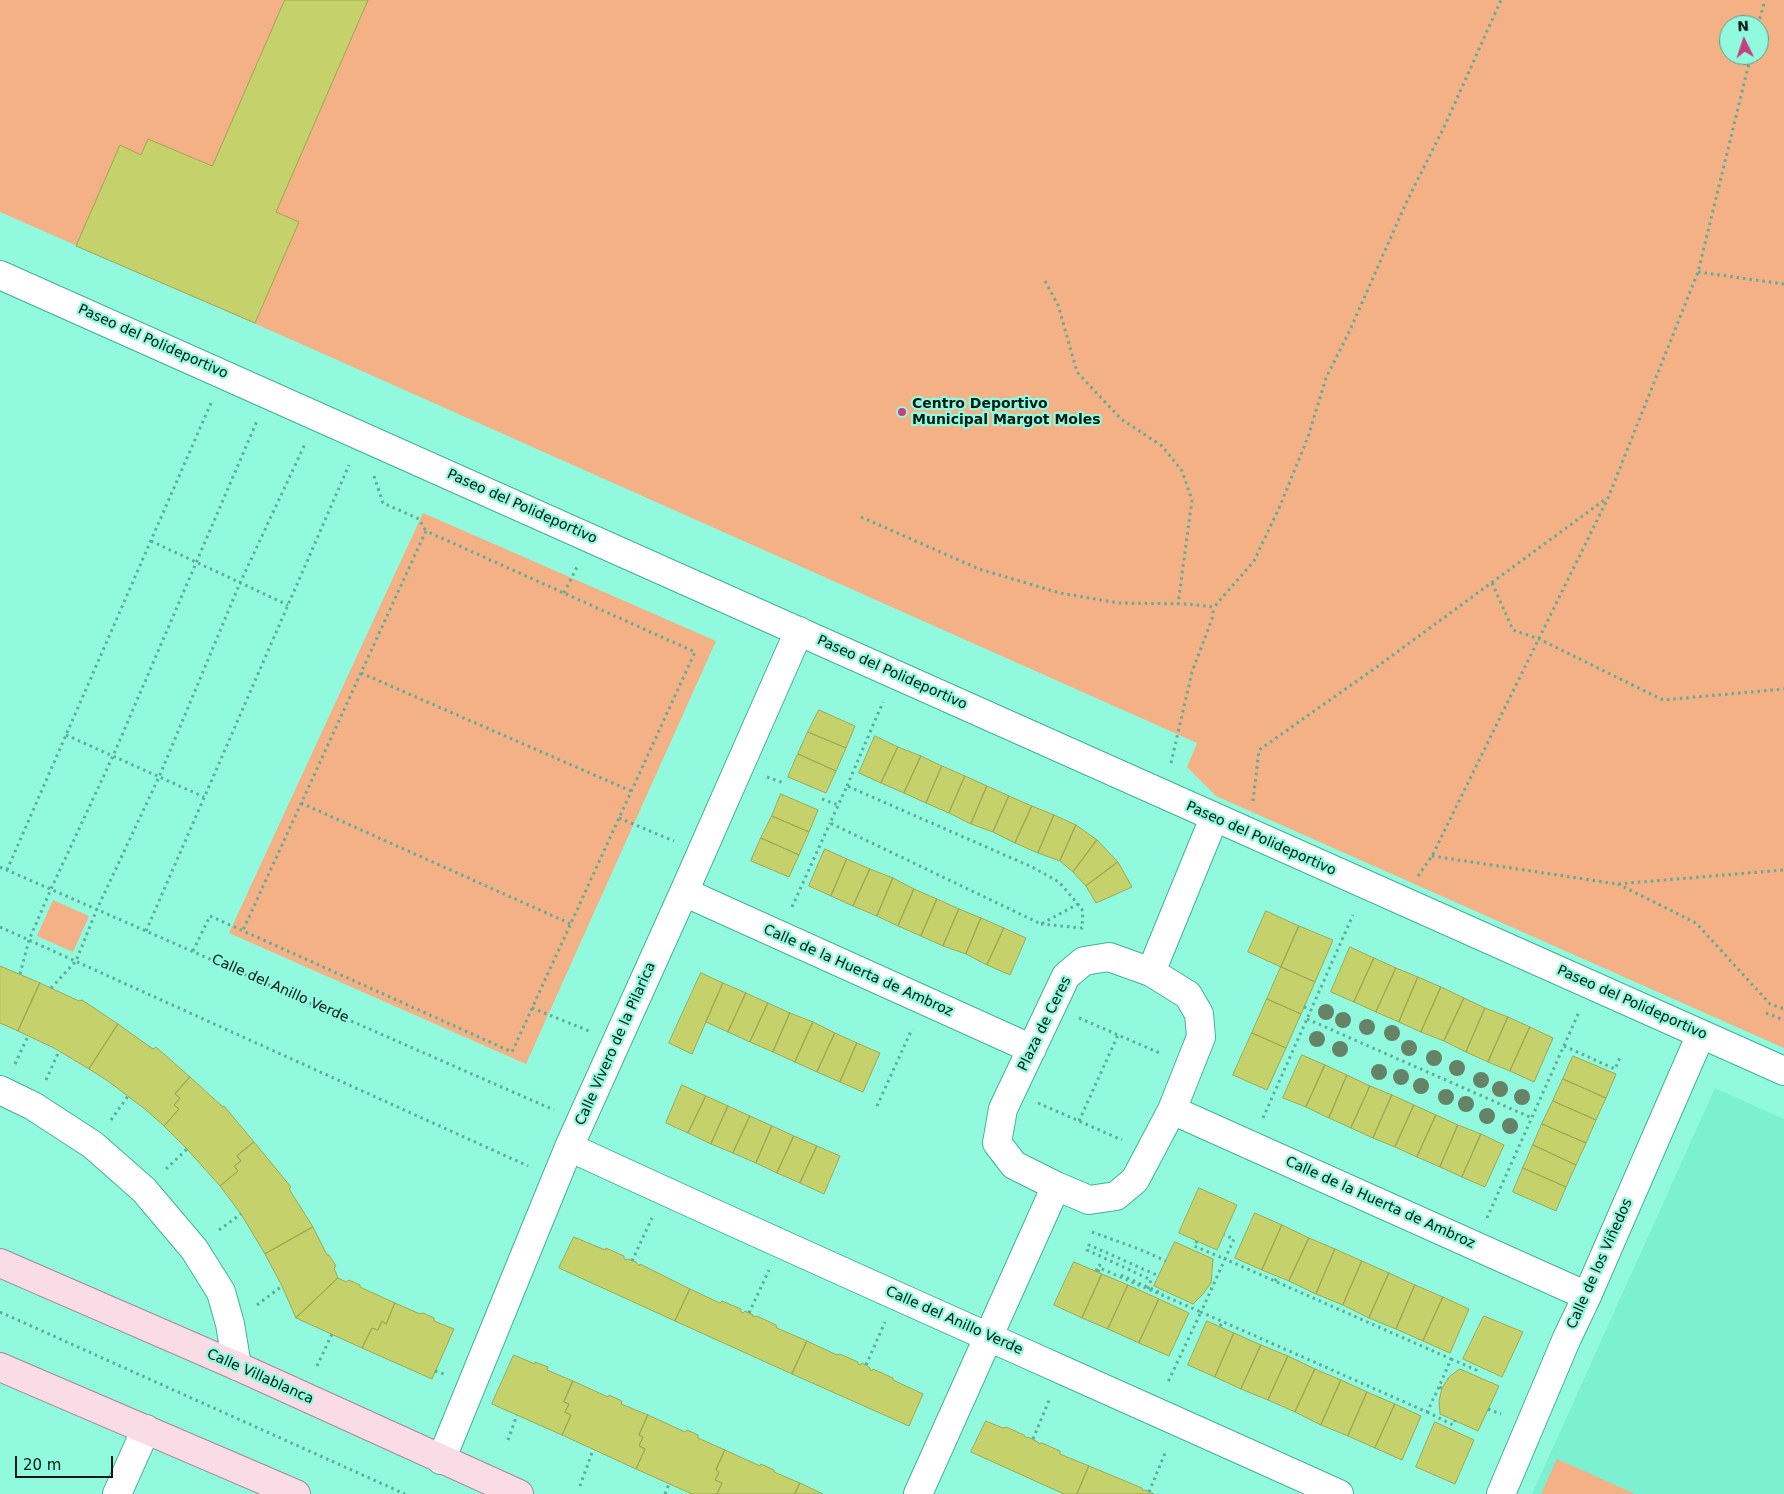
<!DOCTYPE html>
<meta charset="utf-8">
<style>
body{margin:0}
#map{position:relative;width:1784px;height:1494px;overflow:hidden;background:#91fade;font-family:"DejaVu Sans",sans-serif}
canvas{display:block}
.north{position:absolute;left:1719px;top:15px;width:50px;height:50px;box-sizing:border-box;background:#91fade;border:1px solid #58a08d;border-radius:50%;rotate:356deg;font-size:14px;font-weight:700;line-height:20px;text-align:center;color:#031a14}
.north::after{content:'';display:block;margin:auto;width:18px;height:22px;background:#c64081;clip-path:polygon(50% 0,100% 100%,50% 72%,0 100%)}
.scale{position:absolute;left:15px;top:1456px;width:98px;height:22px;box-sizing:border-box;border:2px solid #031a14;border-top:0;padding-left:6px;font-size:15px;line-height:18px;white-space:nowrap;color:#031a14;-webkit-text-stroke:4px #91fade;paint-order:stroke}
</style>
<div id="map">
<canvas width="1784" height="1494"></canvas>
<div class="north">N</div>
<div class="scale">20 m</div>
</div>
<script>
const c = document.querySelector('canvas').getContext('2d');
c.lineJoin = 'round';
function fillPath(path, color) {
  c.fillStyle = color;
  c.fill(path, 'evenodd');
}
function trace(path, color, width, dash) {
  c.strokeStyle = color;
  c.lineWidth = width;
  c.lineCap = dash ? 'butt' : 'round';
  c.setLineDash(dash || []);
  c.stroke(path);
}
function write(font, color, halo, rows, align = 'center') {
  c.font = font + ' "DejaVu Sans",sans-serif';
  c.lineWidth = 4.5;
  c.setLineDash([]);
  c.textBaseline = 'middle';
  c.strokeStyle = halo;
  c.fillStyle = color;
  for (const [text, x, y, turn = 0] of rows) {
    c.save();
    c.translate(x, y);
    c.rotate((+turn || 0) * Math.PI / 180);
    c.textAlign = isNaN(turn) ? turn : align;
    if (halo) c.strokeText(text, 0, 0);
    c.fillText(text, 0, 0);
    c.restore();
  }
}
const built = new Path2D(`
 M1715,1088L1784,1119V1494H1532Z`);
const green = new Path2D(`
 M0,0H1784V1048L1216,796L1187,767L1197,743L299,343L0,212ZM1729,25H1759V55H1729Z
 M423,513L716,641L526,1064L229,933Z
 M53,900L89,916L73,952L37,936Z
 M1557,1459L1635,1494H1541Z`);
const building = new Path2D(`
 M285,0H368L276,212L299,222L255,323L76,246L120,145L141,155L148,139L212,166Z
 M819,710L855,726L846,748L808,732Z
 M808,732L846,748L836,771L798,754Z
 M875,736L898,747L881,783L859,773Z
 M898,747L921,756L904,793L881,783Z
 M798,754L836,771L826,793L788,777Z
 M921,756L942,766L926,803L904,793Z
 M942,766L965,776L949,813L926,803Z
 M965,776L987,786L971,824L949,813Z
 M987,786L1009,796L993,832L971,824Z
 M781,794L818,810L809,832L772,816Z
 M1009,796L1032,806L1015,843L993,832Z
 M1032,806L1054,815L1038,853L1015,843Z
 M1054,815L1076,825L1060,861L1038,853Z
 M772,816L809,832L799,855L761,838Z
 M1076,825L1097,840L1073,872L1060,861Z
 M761,838L799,855L789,877L751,861Z
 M1097,840L1118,862L1086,886L1073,872Z
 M825,849L847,859L831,896L809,886Z
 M847,859L870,869L853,906L831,896Z
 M1118,862L1132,887L1096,903L1086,886Z
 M870,869L893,878L877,916L853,906Z
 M893,878L914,889L898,926L877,916Z
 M914,889L937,899L921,936L898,926Z
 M937,899L959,909L943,946L921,936Z
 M959,909L981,918L966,954L943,946Z
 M1266,911L1299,926L1281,967L1248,952Z
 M981,918L1004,928L987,965L966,954Z
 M1299,926L1333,940L1315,982L1281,967Z
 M1004,928L1026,938L1010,975L987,965Z
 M1350,947L1374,958L1354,1002L1331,992Z
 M1374,958L1396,968L1376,1012L1354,1002Z
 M0,966L40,983L18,1031L0,1023Z
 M1281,967L1315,982L1301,1014L1267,999Z
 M1396,968L1418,977L1399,1022L1376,1012Z
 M701,973L723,983L692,1054L669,1043Z
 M1418,977L1441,987L1421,1032L1399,1022Z
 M40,983L79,1001L82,1000L118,1024L89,1069L54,1048L18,1031Z
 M723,983L746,993L728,1032L706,1022Z
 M1441,987L1464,998L1444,1041L1421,1032Z
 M746,993L768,1003L750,1042L728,1032Z
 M1464,998L1485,1008L1466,1052L1444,1041Z
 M1267,999L1301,1014L1286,1048L1252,1033Z
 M768,1003L790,1013L773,1052L750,1042Z
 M1485,1008L1508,1017L1488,1062L1466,1052Z
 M790,1013L813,1022L795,1062L773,1052Z
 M1508,1017L1530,1027L1510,1071L1488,1062Z
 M813,1022L835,1033L817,1072L795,1062Z
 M118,1024L153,1049L156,1047L190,1077L175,1094L180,1098L174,1105L179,1109L164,1126L146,1110L108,1081L89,1069Z
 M1530,1027L1553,1038L1534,1082L1510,1071Z
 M835,1033L857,1043L840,1082L817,1072Z
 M1252,1033L1286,1048L1267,1090L1233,1075Z
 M857,1043L880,1053L863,1092L840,1082Z
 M1302,1055L1325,1065L1306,1107L1283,1098Z
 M1573,1056L1616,1074L1606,1098L1563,1079Z
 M1325,1065L1347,1075L1329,1118L1306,1107Z
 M1347,1075L1370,1086L1351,1128L1329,1118Z
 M190,1077L223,1107L224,1106L254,1142L237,1156L241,1161L234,1166L238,1171L220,1186L187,1149L164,1126L179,1109L174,1105L180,1098L175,1094Z
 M1563,1079L1606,1098L1596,1120L1553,1101Z
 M682,1085L706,1096L688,1133L666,1123Z
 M1370,1086L1392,1095L1373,1138L1351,1128Z
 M1392,1095L1414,1105L1395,1147L1373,1138Z
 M706,1096L728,1106L711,1144L688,1133Z
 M1553,1101L1596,1120L1586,1143L1542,1124Z
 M1414,1105L1436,1115L1417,1157L1395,1147Z
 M728,1106L750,1116L733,1153L711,1144Z
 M1436,1115L1458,1125L1440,1167L1417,1157Z
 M750,1116L772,1126L756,1163L733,1153Z
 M1542,1124L1586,1143L1576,1165L1533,1145Z
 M1458,1125L1481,1134L1462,1177L1440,1167Z
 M772,1126L794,1136L777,1173L756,1163Z
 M1481,1134L1504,1145L1485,1187L1462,1177Z
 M794,1136L817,1146L800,1183L777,1173Z
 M254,1142L291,1187L289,1189L313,1227L265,1254L241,1214L220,1186L238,1171L234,1166L241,1161L237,1156Z
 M1533,1145L1576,1165L1566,1187L1523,1168Z
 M817,1146L840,1156L824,1194L800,1183Z
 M1523,1168L1566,1187L1556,1211L1513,1192Z
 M1199,1188L1237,1205L1217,1250L1179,1233Z
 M1255,1213L1282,1225L1262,1270L1235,1258Z
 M1282,1225L1309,1238L1289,1281L1262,1270Z
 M313,1227L327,1255H329L336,1266L334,1268L338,1278L296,1318L282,1286L265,1254Z
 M574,1237L605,1250L606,1248L624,1256V1259L626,1260L628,1259L636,1262L639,1266L640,1264L690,1289L675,1321L559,1268Z
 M1309,1238L1335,1249L1316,1294L1289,1281Z
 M1175,1242L1213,1259L1211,1283L1203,1294L1193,1304L1154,1286Z
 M1335,1249L1362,1261L1343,1305L1316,1294Z
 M1362,1261L1389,1273L1369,1318L1343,1305Z
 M1074,1262L1102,1274L1082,1318L1054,1305Z
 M1389,1273L1415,1285L1396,1329L1369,1318Z
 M1102,1274L1128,1285L1108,1329L1082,1318Z
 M338,1278L346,1282L349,1280L360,1285V1287L395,1303L386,1324L382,1321L378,1330L372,1328L362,1348L296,1318Z
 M1128,1285L1159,1299L1139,1343L1108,1329Z
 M1415,1285L1443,1297L1423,1341L1396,1329Z
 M690,1289L720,1303L722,1301L741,1309V1312L743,1313L745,1311L753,1315V1317L757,1316L776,1325L777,1328L807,1341L792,1374L675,1321Z
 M1443,1297L1469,1309L1450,1353L1423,1341Z
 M1159,1299L1189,1313L1169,1356L1139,1343Z
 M395,1303L420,1314L423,1313L434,1318V1321L454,1329L432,1379L362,1348L372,1328L378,1330L382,1321L386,1324Z
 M1484,1316L1523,1332L1502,1377L1463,1359Z
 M1207,1321L1234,1333L1215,1377L1188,1365Z
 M1234,1333L1261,1345L1241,1389L1215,1377Z
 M807,1341L837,1355L840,1354L858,1362V1364L860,1365L862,1363L866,1365L870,1368V1370L872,1371L873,1369L893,1378V1380L923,1394L909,1426L792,1374Z
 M1261,1345L1288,1356L1268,1400L1241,1389Z
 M514,1355L535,1364V1362L548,1367L547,1370L573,1381L564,1402L569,1404L565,1412L571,1415L562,1435L492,1404Z
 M1288,1356L1315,1369L1295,1412L1268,1400Z
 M1315,1369L1341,1380L1321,1425L1295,1412Z
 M1460,1369L1499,1386L1478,1431L1440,1414L1439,1401L1442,1388L1449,1377Z
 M1341,1380L1367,1392L1348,1436L1321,1425Z
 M573,1381L608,1397L609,1395L622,1401L621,1404L648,1415L639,1435L643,1437L639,1446L645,1449L636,1469L562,1435L571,1415L565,1412L569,1404L564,1402Z
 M1367,1392L1395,1404L1375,1448L1348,1436Z
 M1395,1404L1421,1416L1402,1460L1375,1448Z
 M648,1415L685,1432L687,1430L698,1435V1438L725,1450L716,1470L719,1472L715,1480L722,1483L717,1494H692L636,1469L645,1449L639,1446L643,1437L639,1435Z
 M986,1421L1003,1428L1006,1427L1024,1435L1026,1438L1028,1437L1038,1442L1039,1444L1042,1443L1060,1451V1454L1089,1466L1077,1494H1064L971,1452Z
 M1435,1422L1474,1440L1455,1484L1416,1467Z
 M725,1450L760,1466L761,1464L774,1470V1472L800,1483L795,1494H717L722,1483L715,1480L719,1472L716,1470Z
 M1089,1466L1142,1488L1143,1491L1145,1490L1154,1494H1077Z
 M800,1483L823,1494H795Z`);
const path = new Path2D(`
 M1758,25L1765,0
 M1698,272L1784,284
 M1045,281L1058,305L1077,372L1121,419L1162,446L1182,471L1192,500L1178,604
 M374,476L383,503L419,519L426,531
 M861,517L979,569L1060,593L1119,603L1189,604L1214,607L1254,561L1280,506L1308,437L1326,378L1350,330L1406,203L1446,123L1501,0
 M151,541L288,605
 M1492,583L1513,630L1539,639L1663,700L1784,689
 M564,593L577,567
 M361,673L631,791
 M66,735L204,797
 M1171,763L1192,672L1212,619L1214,607
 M767,777L784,783
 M847,786L883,702
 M822,799L838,805
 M1253,801L1259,750L1378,666L1607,498
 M301,803L571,924
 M619,818L674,841
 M1432,856L1617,884L1784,870
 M0,867L554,1110
 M7,870L211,403
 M1418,876L1432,856L1608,498L1698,272L1751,55
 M1618,884L1696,923L1770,1004L1784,1009
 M792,907L830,823
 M1041,924L1082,928L1083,911L1078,904L1059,882L1032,867L847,786L830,823L1041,924L1078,904
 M0,927L528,1166
 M146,931L349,465
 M193,951L210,916L512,1052L695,652L426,531L243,930
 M20,974L29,940L51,889L113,756L257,421
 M51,988L76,961L97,909L159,777L240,583L305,444
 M1304,1007L1311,1010
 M532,1008L589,1031
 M1766,1013L1784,1020
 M1079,1018L1162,1054
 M1307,1019L1532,1118
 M1564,1046L1615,1069L1621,1055
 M15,1064L28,1036
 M46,1080L59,1051
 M1038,1103L1122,1140
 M877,1106L912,1029
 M1263,1118L1353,915
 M111,1120L128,1096
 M1079,1121L1118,1035
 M166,1169L187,1149
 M1487,1218L1579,1012
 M219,1230L241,1214
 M1092,1232L1139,1249L1166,1261
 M1197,1241L1194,1246L1225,1259L1234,1239L1224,1235
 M632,1261L652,1218
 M1096,1271L1099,1265L1103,1267
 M1098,1272L1100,1268L1201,1312L1167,1384
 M1121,1275L1163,1294
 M1275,1281L1278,1277
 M1148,1289L1151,1280L1087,1250L1089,1245L1159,1276
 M257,1305L282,1286
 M0,1312L405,1494
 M749,1313L769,1270
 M1220,1326L1223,1322
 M1451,1359L1476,1370L1478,1366
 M866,1365L885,1322
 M317,1366L332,1334
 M435,1371L444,1374
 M1439,1387L1427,1412L1201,1312L1225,1259L1451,1359L1439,1387L1442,1388
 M1488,1409L1501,1414
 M1427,1412L1453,1425L1455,1420
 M1033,1439L1050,1398
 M508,1440L517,1415
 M580,1486L593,1450
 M1149,1492L1166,1451
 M665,1494L669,1484`);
const minor = new Path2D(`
 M0,275L1784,1071
 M684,892L1032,1049
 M1109,957L1151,972L1188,995L1199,1014L1201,1037L1172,1110L1135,1180L1116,1196L1089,1200L1056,1186L1014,1165L997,1143L1003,1109L1066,976L1084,961Z
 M1151,972L1214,818
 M0,1090L33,1106L93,1145L144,1190L194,1249L221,1292L230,1324L237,1366
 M1172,1110L1587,1296
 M569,1147C824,1265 1082,1378 1339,1494
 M441,1460L569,1147L684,892L799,631
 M117,1494L146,1429
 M918,1494L1056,1186
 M1501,1494L1567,1338L1587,1296L1701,1034`);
const major = new Path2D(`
 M0,1263L237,1366L519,1494
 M0,1367L296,1494`);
const trees = [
 [1326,1012],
 [1343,1020],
 [1367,1027],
 [1392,1033],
 [1317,1039],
 [1409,1048],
 [1340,1049],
 [1434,1058],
 [1457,1068],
 [1379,1072],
 [1401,1077],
 [1481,1080],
 [1421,1086],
 [1500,1089],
 [1446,1097],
 [1522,1097],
 [1466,1104],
 [1487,1116],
 [1510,1126]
];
const markers = [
 [902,412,5,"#c64081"]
];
const streetNames = [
 ["Paseo del Polideportivo",153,342,24],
 ["Paseo del Polideportivo",522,507,24],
 ["Paseo del Polideportivo",892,673,24],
 ["Paseo del Polideportivo",1261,839,24],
 ["Calle de la Huerta de Ambroz",858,971,24],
 ["Calle del Anillo Verde",280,989,24],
 ["Paseo del Polideportivo",1632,1003,24],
 ["Plaza de Ceres",1045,1024,-64],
 ["Calle Vivero de la Pilarica",616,1044,-66],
 ["Calle de la Huerta de Ambroz",1380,1203,24],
 ["Calle de los Viñedos",1600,1264,-66],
 ["Calle del Anillo Verde",954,1321,24],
 ["Calle Villablanca",260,1377,24]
];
const poiNames = [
 ["Centro Deportivo",912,404],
 ["Municipal Margot Moles",912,420]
];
fillPath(built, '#7cf1d2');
fillPath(green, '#f3b185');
fillPath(building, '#c5d16b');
trace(building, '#9da755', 1);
trace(minor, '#44b198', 30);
trace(major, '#a28892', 30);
trace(path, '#5fac98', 3, [2.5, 4]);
trace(minor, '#fff', 28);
trace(major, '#fadce6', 28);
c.fillStyle = '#668267';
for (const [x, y] of trees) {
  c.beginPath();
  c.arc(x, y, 8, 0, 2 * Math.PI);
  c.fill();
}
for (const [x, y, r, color] of markers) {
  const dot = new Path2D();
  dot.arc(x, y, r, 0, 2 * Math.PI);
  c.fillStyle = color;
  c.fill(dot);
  trace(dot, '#91fade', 2);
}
write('14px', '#031a14', '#91fade', streetNames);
write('bold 14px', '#031a14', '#91fade', poiNames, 'left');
</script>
